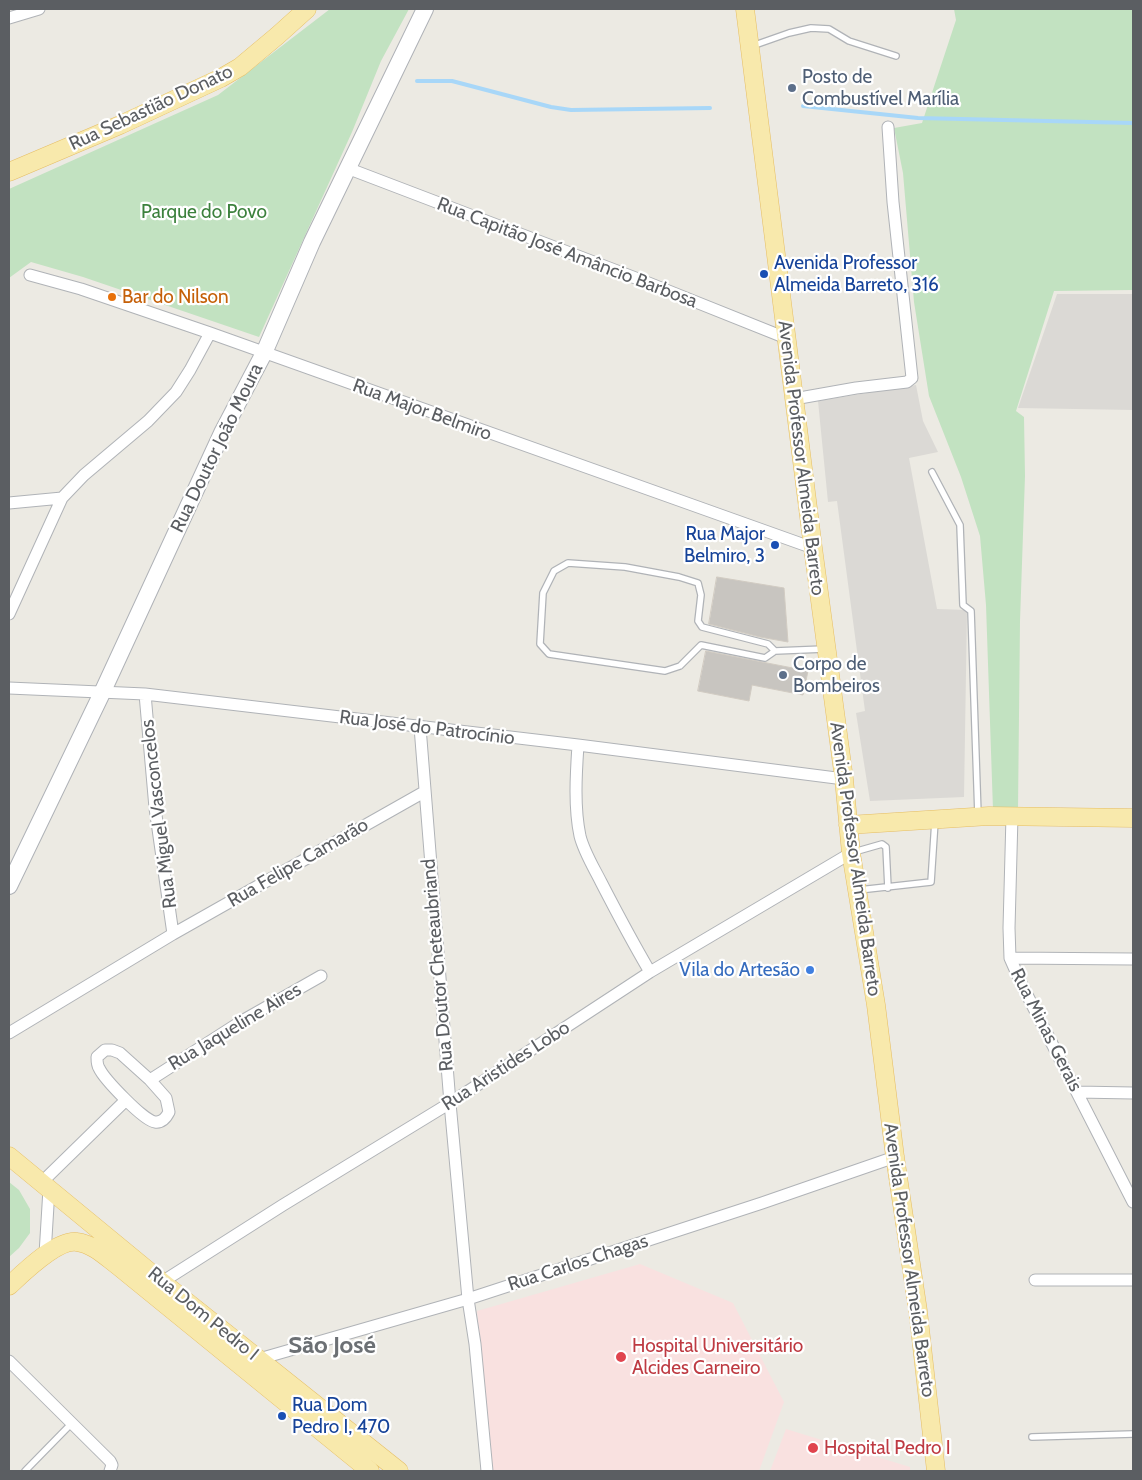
<!DOCTYPE html>
<meta charset="utf-8">
<style>
body{margin:0}
#map{position:relative;width:1142px;height:1480px;overflow:hidden;background:#eceae3;font-family:Cabin,sans-serif}
canvas{display:block}
.frame{position:absolute;inset:0;border:10px solid #5b5e62;pointer-events:none}
</style>
<div id="map">
<canvas width="1142" height="1480"></canvas>
<div class="frame"></div>
</div>
<script>
const c = document.querySelector('canvas').getContext('2d');
c.lineJoin = 'round';
function fillPath(path, color) {
  c.fillStyle = color;
  c.fill(path, 'evenodd');
}
function trace(path, color, width, dash) {
  c.strokeStyle = color;
  c.lineWidth = width;
  c.lineCap = dash ? 'butt' : 'round';
  c.setLineDash(dash || []);
  c.stroke(path);
}
function write(font, color, halo, rows, align = 'center') {
  c.font = font + ' Cabin,sans-serif';
  c.lineWidth = 4.5;
  c.setLineDash([]);
  c.textBaseline = 'middle';
  c.strokeStyle = halo;
  c.fillStyle = color;
  for (const [text, x, y, turn = 0] of rows) {
    c.save();
    c.translate(x, y);
    c.rotate((+turn || 0) * Math.PI / 180);
    c.textAlign = isNaN(turn) ? turn : align;
    if (halo) c.strokeText(text, 0, 0);
    c.fillText(text, 0, 0);
    c.restore();
  }
}
const industrial = new Path2D(`
 M1057,294H1133V410L1018,408Z
 M916,385L923,421L938,452L909,458L937,609L967,610L964,797L870,801L856,713L865,711L837,501L828,502L818,401Z`);
const medical = new Path2D(`
 M640,1264L733,1303L784,1402L759,1471H493L477,1311Z
 M786,1429L910,1467V1471H770Z`);
const green = new Path2D(`
 M330,9H409L381,61L352,132L259,337L83,277L31,262L9,278V189L218,95Z
 M954,9H1133V290L1054,291L1016,411L1024,417L1025,476L1020,621L1018,809L993,810L986,605L980,536L961,477L929,396L914,302L903,173L894,128L922,123L956,20Z
 M9,1182L19,1190L30,1209V1233L19,1248L9,1257Z`);
const stream = new Path2D(`
 M417,81H452L551,107L571,110L710,108
 M803,106L918,118L1133,123`);
const building = new Path2D(`
 M717,577L784,588L788,642L760,637L709,624Z
 M706,651L808,671L803,695L752,685L749,701L698,691Z`);
const lane = new Path2D(`
 M752,46L789,33L811,28L829,29L849,41L896,56
 M932,472L960,525L963,605L971,611L978,815
 M775,651L768,644L702,627L698,621L701,595L698,583L679,577L625,567L568,563L554,571L543,593L540,644L549,654L665,671L680,666L701,645L765,658L775,651L824,649
 M854,852L882,844L886,847L888,888
 M859,890L931,882L935,821
 M1032,1437L1133,1434
 M25,1471L71,1424`);
const street = new Path2D(`
 M9,18L39,9
 M347,168L646,282L786,338
 M30,275L81,289L210,333L813,548
 M794,399L856,388L907,382L912,378L893,202L888,127
 M9,503L62,498
 M9,614L62,498L84,475L148,421L176,392L190,370L210,333
 M9,688L145,694L578,745L844,779
 M145,694L155,808L173,934
 M420,727L450,1103L468,1299L475,1344L487,1471
 M578,745C576,775 574,807 580,836C584,852 594,868 601,882C617,913 633,943 650,972
 M1012,816L1009,928L1010,958L1022,985L1133,1202
 M1010,958L1133,959
 M9,1033L173,934L424,792
 M105,1050H112L120,1053L150,1080L166,1098L169,1112C166,1118 162,1123 155,1122C144,1121 104,1079 99,1068C97,1065 97,1061 97,1057Z
 M150,1080L242,1021L321,976
 M1077,1092L1133,1093
 M41,1183L126,1100
 M45,1254L49,1189
 M1035,1280H1133
 M162,1282L283,1205L450,1103L650,972L851,853
 M259,1359L468,1299L762,1203L895,1157
 M9,1361L110,1461L112,1465L110,1471`);
const secondary = new Path2D(`
 M9,886L102,693L222,433L264,353L312,242L425,9`);
const primary = new Path2D(`
 M745,9L813,548L844,779L851,853L876,1005L895,1157L918,1311L936,1471
 M9,172L120,125L221,78L240,67L277,36L307,9
 M848,825L989,816L1133,818
 M9,1156L162,1282L399,1471
 M9,1286C23,1273 57,1239 77,1242C93,1244 106,1257 118,1266L370,1471`);
const markers = [
 [792,88,5,"#5c6f8a"],
 [764,274,5,"#1a4fb4"],
 [112,297,5,"#e8710a"],
 [775,545,5,"#1a4fb4"],
 [783,675,5,"#5c6f8a"],
 [810,970,5,"#3f7fe0"],
 [621,1357,6,"#e0444e"],
 [282,1416,5,"#1a4fb4"],
 [813,1448,6,"#e0444e"]
];
const serviceNames = [
 ["Posto de",802,77],
 ["Combustível Marília",802,99],
 ["Corpo de",793,664],
 ["Bombeiros",793,686]
];
const streetNames = [
 ["Rua Sebastião Donato",151,108,-25],
 ["Rua Capitão José Amâncio Barbosa",567,253,21],
 ["Rua Major Belmiro",422,410,20],
 ["Rua Doutor João Moura",217,448,-64],
 ["Avenida Professor Almeida Barreto",801,458,83],
 ["Rua José do Patrocínio",427,728,7],
 ["Rua Miguel Vasconcelos",159,814,-97],
 ["Avenida Professor Almeida Barreto",855,859,82],
 ["Rua Felipe Camarão",298,863,-30],
 ["Rua Doutor Cheteaubriand",438,965,-95],
 ["Rua Jaqueline Aires",235,1027,-31],
 ["Rua Minas Gerais",1046,1030,63],
 ["Rua Aristides Lobo",506,1066,-33],
 ["Avenida Professor Almeida Barreto",909,1260,82],
 ["Rua Carlos Chagas",578,1263,-18],
 ["Rua Dom Pedro I",203,1314,39]
];
const parkNames = [
 ["Parque do Povo",204,212]
];
const transitNames = [
 ["Avenida Professor",774,263],
 ["Almeida Barreto, 316",774,285],
 ["Rua Major",765,534,"right"],
 ["Belmiro, 3",765,556,"right"],
 ["Rua Dom",292,1405],
 ["Pedro I, 470",292,1427]
];
const foodNames = [
 ["Bar do Nilson",122,297]
];
const shopNames = [
 ["Vila do Artesão",800,970]
];
const healthNames = [
 ["Hospital Universitário",632,1346],
 ["Alcides Carneiro",632,1368],
 ["Hospital Pedro I",824,1448]
];
const districtNames = [
 ["São José",332,1346]
];
fillPath(industrial, '#dbd9d5');
fillPath(medical, '#f9e1e0');
fillPath(green, '#c2e2c1');
trace(stream, '#a8d7f8', 4);
fillPath(building, '#c8c5c0');
trace(building, '#d1cbc2', 1);
trace(lane, '#b0b3b7', 8);
trace(street, '#b0b3b7', 13);
trace(secondary, '#afb2b7', 18);
trace(primary, '#e5bd63', 19);
trace(lane, '#fff', 5.5);
trace(street, '#fff', 11);
trace(secondary, '#fff', 16);
trace(primary, '#f8e9ac', 18);
for (const [x, y, r, color] of markers) {
  const dot = new Path2D();
  dot.arc(x, y, r, 0, 2 * Math.PI);
  c.fillStyle = color;
  c.fill(dot);
  trace(dot, '#fff', 2);
}
write('19px', '#4e5e75', '#fff', serviceNames, 'left');
write('19px', '#5b5e62', '#fff', streetNames);
write('19px', '#3c813d', '#fff', parkNames);
write('19px', '#164399', '#fff', transitNames, 'left');
write('19px', '#c56008', '#fff', foodNames, 'left');
write('19px', '#366cbe', '#fff', shopNames, 'right');
write('19px', '#be3a42', '#fff', healthNames, 'left');
write('bold 24px', '#6c7074', '#fff', districtNames);
</script>
